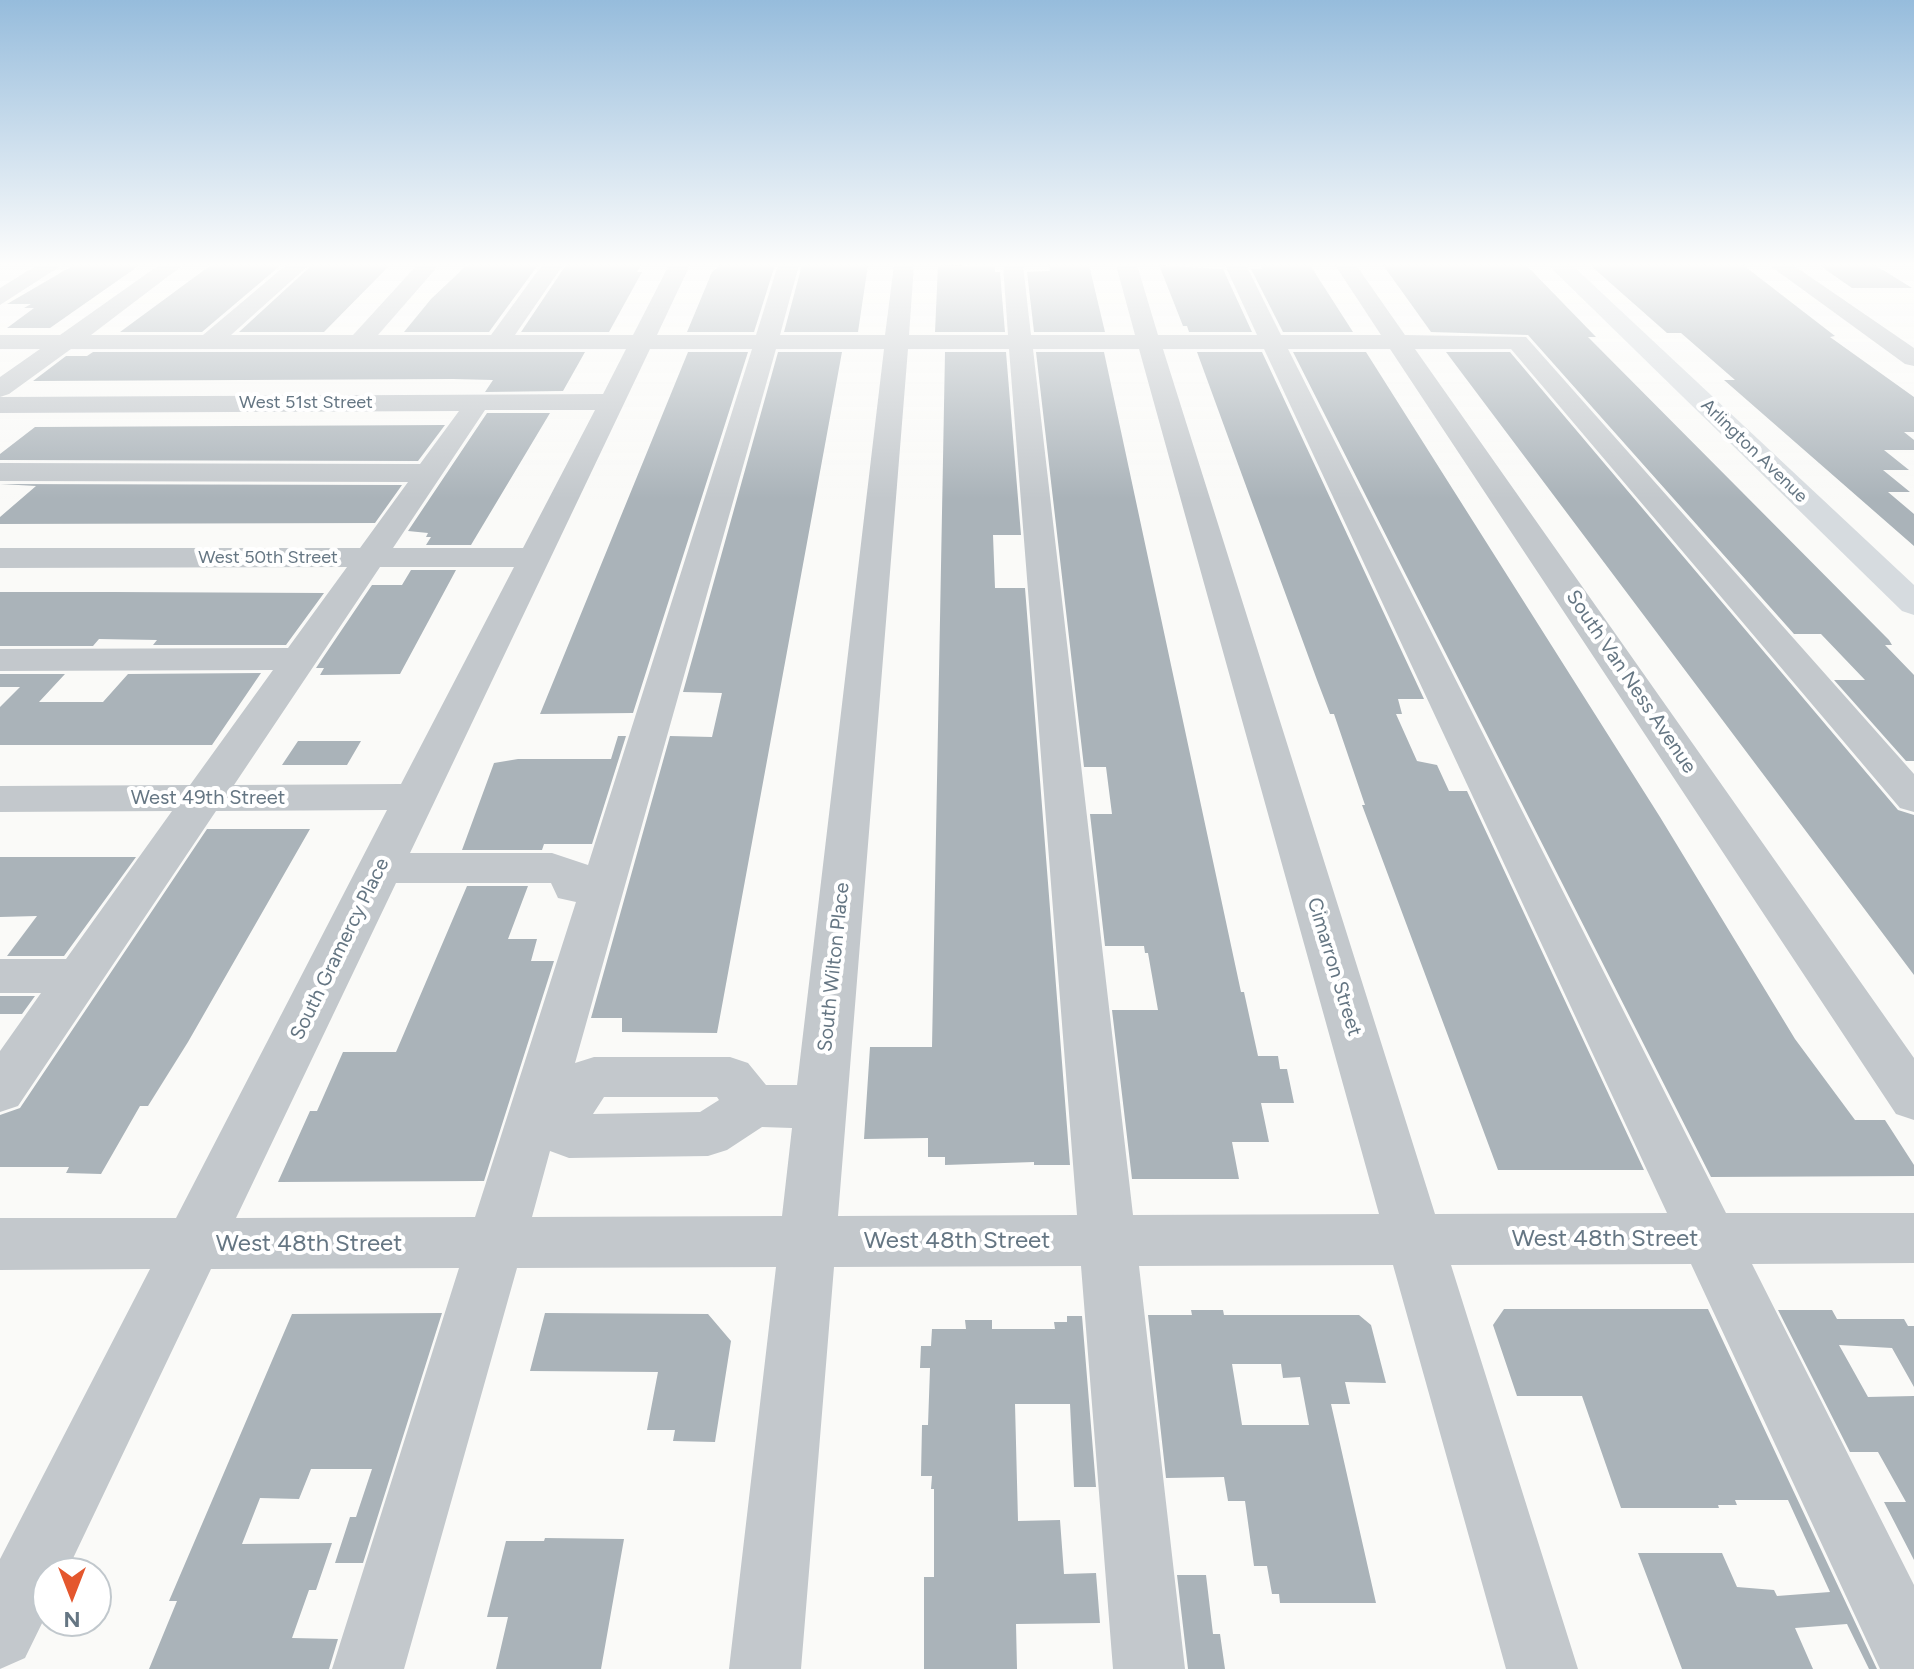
<!DOCTYPE html>
<style>
body{margin:0}
#map{position:relative;width:1914px;height:1669px;overflow:hidden;background:#fafaf8;font-family:Figtree,sans-serif}
canvas{display:block}
.north{position:absolute;left:32px;top:1557px;width:80px;height:80px;box-sizing:border-box;background:#fff;border:2px solid #c1c8cd;border-radius:50%;rotate:180deg;font-size:22px;font-weight:700;line-height:32px;text-align:center;color:#657683}
.north::after{content:'';display:block;margin:auto;width:28px;height:36px;background:#e4572e;clip-path:polygon(50% 0,100% 100%,50% 72%,0 100%)}
</style>
<div id="map">
<canvas width="1914" height="1669"></canvas>
<div class="north">N</div>
</div>
<script>
const c = document.querySelector('canvas').getContext('2d');
c.lineJoin = 'round';
function fillPath(path, color) {
  c.fillStyle = color;
  c.fill(path, 'evenodd');
}
function write(font, color, halo, rows, align = 'center') {
  c.font = font + ' Figtree,sans-serif';
  c.lineWidth = 8;
  c.setLineDash([]);
  c.textBaseline = 'middle';
  c.strokeStyle = halo;
  c.fillStyle = color;
  for (const [text, x, y, turn = 0] of rows) {
    c.save();
    c.translate(x, y);
    c.rotate((+turn || 0) * Math.PI / 180);
    c.textAlign = isNaN(turn) ? turn : align;
    if (halo) c.strokeText(text, 0, 0);
    c.fillText(text, 0, 0);
    c.restore();
  }
}
const building = new Path2D(`
 M74,265H140L50,328H7L34,308H24L31,304H7Z
 M211,265H281L202,332H120Z
 M312,265H390L324,332H239Z
 M467,265H538L489,332H404L431,299Z
 M566,265H641L637,272H642L609,332H521Z
 M720,265H775L754,332H687L712,272Z
 M802,265H868L858,332H784Z
 M938,265L995,266V272H1000L1005,332H935Z
 M1049,265H1089L1105,332H1034L1027,272L1050,271Z
 M1159,265L1223,269L1252,332H1189L1187,326H1183Z
 M1260,265H1310L1353,332H1283L1251,269H1262Z
 M1383,265H1526L1596,337H1588L1889,640L1892,645H1885L1914,675V761H1906L1834,680H1865L1821,634H1794L1528,335L1431,332Z
 M1590,265H1743L1835,336L1830,337L1914,397V432H1904L1914,440V450H1884L1909,470H1883L1910,492H1888L1914,514V546L1724,380H1735L1681,333H1667Z
 M1819,265H1875L1912,288H1852Z
 M93,352H585L563,391L485,392L493,380L453,379L33,381L66,356H87Z
 M688,352H748L633,713L540,714Z
 M778,352H842L717,1033L622,1032V1018H591L670,736L712,737L722,693L683,692Z
 M945,352H1006L1021,535H993L995,588H1025L1070,1165H1034V1162L945,1165V1157H928V1138L864,1139L870,1047H932Z
 M1036,352H1104L1241,992H1244L1258,1056H1278L1280,1069H1287L1294,1103H1261L1269,1142H1232L1239,1179H1132L1112,1010H1158L1148,953H1145L1144,946H1105L1090,814H1112L1106,767H1084Z
 M1197,352H1262L1424,699H1398L1402,714H1396L1417,761L1437,765L1449,791H1467L1644,1170H1498L1362,805H1365L1334,714H1330L1317,680Z
 M1293,352H1366L1660,817L1795,1039L1855,1120H1885L1914,1165V1176L1711,1177Z
 M1446,352H1510L1898,810L1914,815V975Z
 M487,413H550L471,545H426L431,537H426L428,533L408,531Z
 M445,425L418,461L0,460V454L35,427Z
 M0,484L402,485L375,523L0,524V517L36,486Z
 M411,570H456L400,674L320,675L324,668H316L372,585H402Z
 M0,592H114L324,593L286,645H153L157,640L99,639L93,646H0Z
 M261,673L212,745H0V707L20,687H0V674H65L39,702H103L128,674Z
 M618,736H626L592,844H544L542,850H462L494,763L518,759H611Z
 M298,741H361L347,765H282Z
 M207,829H310L188,1042L148,1106H140L101,1174L66,1173L69,1167H0V1115L20,1108Z
 M0,857H136L64,956H7L37,916L0,917Z
 M467,886H528L508,939H537L531,961H554L484,1181L278,1182L310,1111H317L343,1052H396Z
 M0,996H35L22,1014H0Z
 M1504,1309H1708L1877,1669H1869L1847,1624L1795,1628L1813,1669H1682L1638,1553H1722L1737,1587L1774,1590L1777,1596L1830,1592L1788,1500H1735L1737,1505H1718L1719,1508H1621L1582,1396H1517L1493,1325Z
 M1191,1310H1223L1224,1315H1359L1371,1325L1386,1383L1345,1382L1350,1404H1331L1376,1603H1280L1279,1594H1272L1267,1566H1254L1245,1501H1228L1224,1477L1166,1478L1148,1315H1192ZM1232,1364H1281L1283,1378L1300,1377L1309,1425H1242Z
 M1778,1310H1832L1837,1319H1904L1908,1326H1914V1387L1892,1348L1839,1345L1868,1397L1914,1396V1560L1884,1502H1906L1878,1452H1850Z
 M442,1313L363,1563H335L350,1517H356L372,1469H311L299,1499L260,1498L242,1544L332,1543L316,1590H309L292,1638L338,1639L329,1669H149L177,1601H169L292,1314Z
 M545,1313L708,1314L731,1341L715,1442L673,1441L675,1430H647L658,1372L530,1371Z
 M1067,1316H1082L1096,1487H1074L1070,1404H1015L1018,1521L1060,1520L1064,1574L1096,1573L1100,1623L1016,1624L1017,1669H924V1577H934V1489H931L932,1476H921L922,1425H928L930,1368H920L921,1346H931L932,1329H966L965,1320H992V1329H1055L1054,1322H1067Z
 M545,1538L624,1539L601,1669H496L508,1617H487L506,1541H544Z
 M1177,1575H1206L1213,1634H1220L1225,1669H1188Z`);
const minor = new Path2D(`
 M37,265H62L0,305V288Z
 M159,265H183L91,335H203L286,265H309L231,335H353L417,265H439L378,335H491L542,265H563L515,335H633L669,265H690L657,335H756L778,265H799L780,335H885L894,265H914L909,335H1008L1003,265H1023L1031,335H1135L1116,265H1137L1158,335H1257L1225,265H1246L1281,335H1381L1335,265H1356L1405,335L1526,337L1914,774V812L1900,808L1511,349H1415L1914,1058V1120L1896,1114L1390,349H1288L1726,1213H1914V1263L1752,1264L1914,1585V1669H1880L1691,1264L1451,1265L1578,1669H1506L1393,1265L1139,1266L1185,1669H1113L1081,1266L834,1267L801,1669H729L776,1267L517,1268L404,1669H332L459,1268L211,1269L66,1573H48V1611L25,1658L0,1669V1559L150,1269L0,1270V1218H176L387,810L216,811L18,1106L0,1112V1051L41,993H0V959H66L172,811L0,812V786L190,785L273,670L0,671V649L288,648L347,567L0,568V548H360L408,482L0,481V463L420,464L459,411L0,413V397L603,394L626,349H71L9,394L0,397V377L40,349H0V335H60ZM650,349H752L588,865L552,853H410ZM776,349H884L797,1085H766L748,1063L730,1057H594L575,1063ZM908,349H1009L1077,1215L838,1216ZM1033,349H1139L1379,1214L1133,1215ZM1163,349H1264L1667,1213L1435,1214ZM485,410H595L523,548H393ZM380,567H514L401,784L234,785ZM396,883H551L558,898L576,902L475,1217L236,1218ZM604,1097H717L719,1100L700,1112L593,1114ZM762,1127L792,1128L782,1216L532,1217L550,1151L569,1158L708,1156L727,1150Z
 M1769,265H1793L1914,348V366L1905,364Z`);
const major = new Path2D(`
 M1548,265H1572L1914,585V615L1902,611Z`);
const farStreetnames = [
 ["West 51st Street",306,403],
 ["Arlington Avenue",1754,451,44],
 ["West 50th Street",268,558]
];
const streetNames = [
 ["South Van Ness Avenue",1631,682,56],
 ["West 49th Street",208,798],
 ["South Gramercy Place",340,949,-64],
 ["South Wilton Place",834,967,-84],
 ["Cimarron Street",1334,967,73]
];
const nearStreetnames = [
 ["West 48th Street",1605,1239],
 ["West 48th Street",957,1241],
 ["West 48th Street",309,1244]
];
fillPath(building, '#aab3b9');
fillPath(minor, '#c3c8cc');
fillPath(major, '#d6dbdf');
const sky = c.createLinearGradient(0, 0, 0, 499);
sky.addColorStop(0, '#96bcdc');
sky.addColorStop(0.53, '#fdfdfc');
sky.addColorStop(1, '#fdfdfc00');
c.fillStyle = sky;
c.fillRect(0, 0, 1914, 499);
write('18px', '#657683', '#fff', farStreetnames);
write('20px', '#657683', '#fff', streetNames);
write('24px', '#657683', '#fff', nearStreetnames);
</script>
